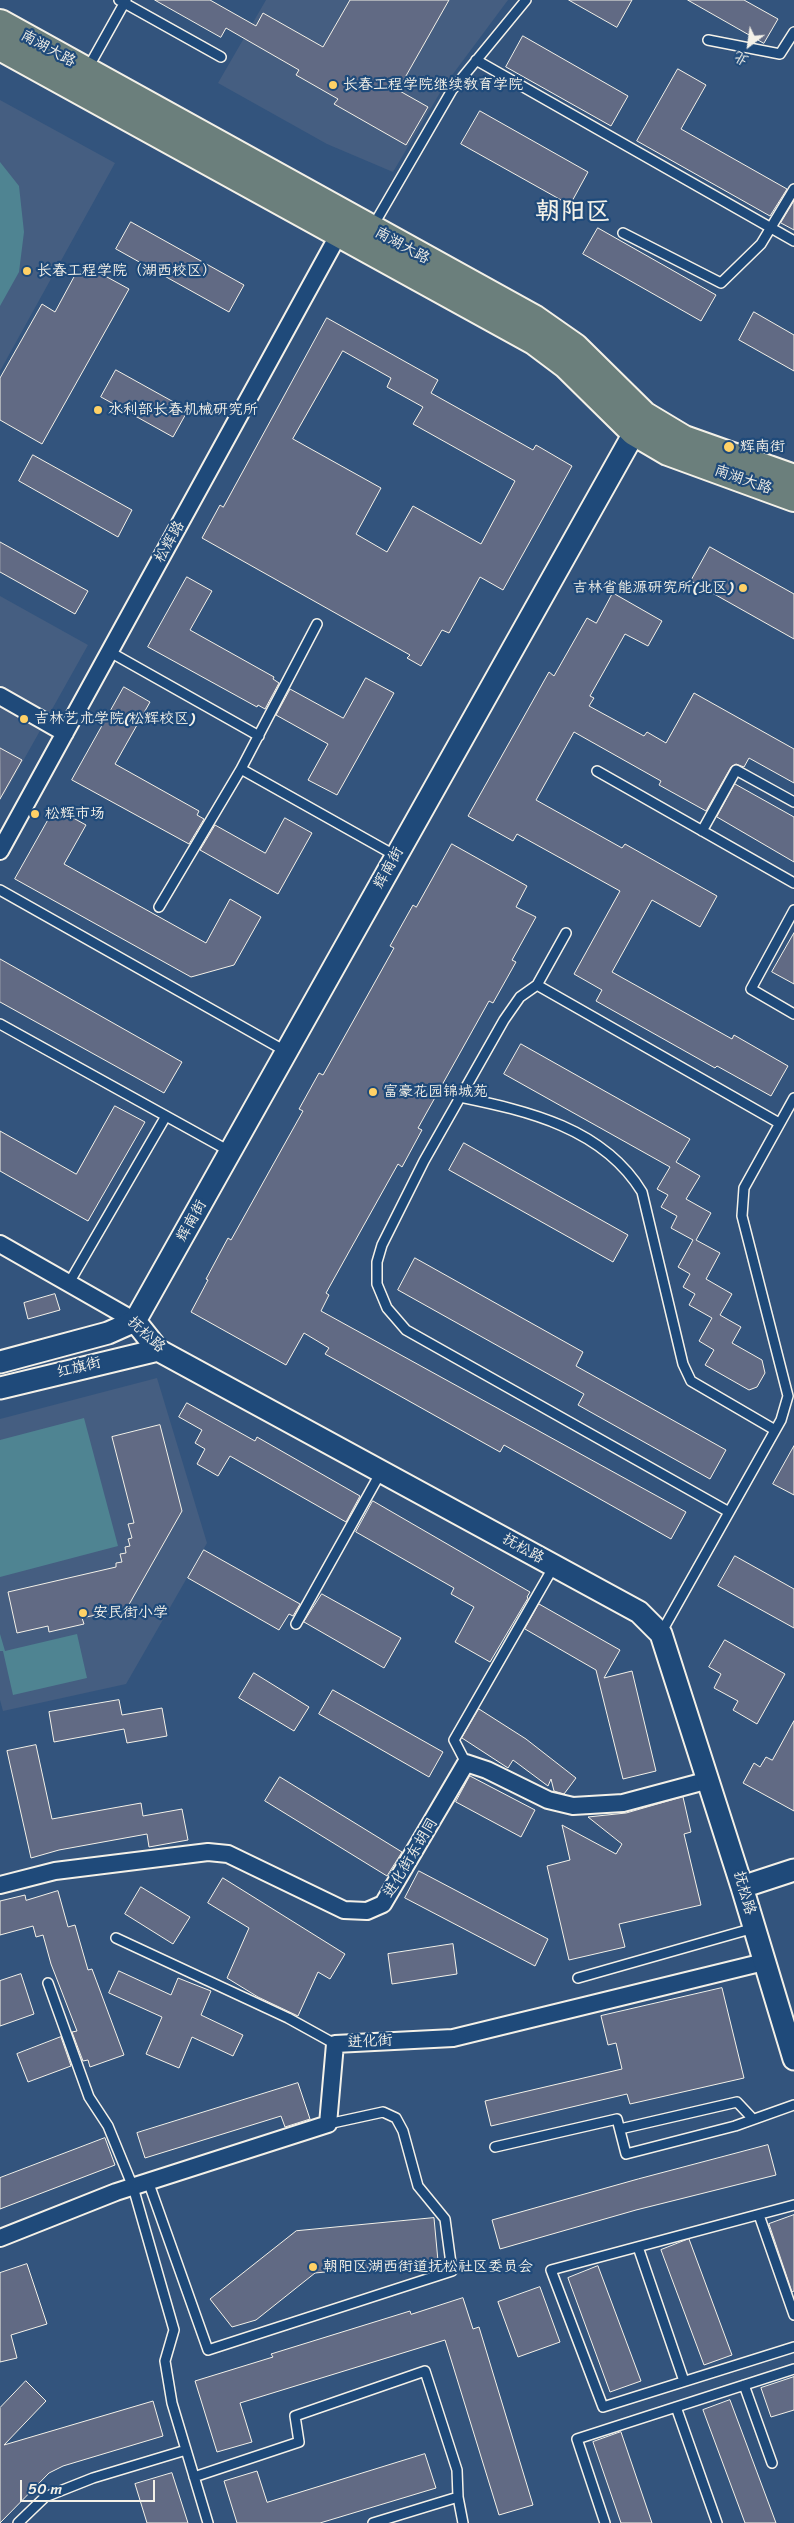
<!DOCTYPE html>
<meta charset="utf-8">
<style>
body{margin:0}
#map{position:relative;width:794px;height:2523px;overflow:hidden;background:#33547d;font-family:Sriracha,"LXGW WenKai TC",sans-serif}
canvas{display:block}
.north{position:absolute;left:724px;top:20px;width:50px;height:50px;-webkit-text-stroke:4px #1f4a7a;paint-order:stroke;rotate:210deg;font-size:14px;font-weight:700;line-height:20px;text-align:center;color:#f4f1e8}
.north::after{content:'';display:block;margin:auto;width:18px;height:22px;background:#f4f1e8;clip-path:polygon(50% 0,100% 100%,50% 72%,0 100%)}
.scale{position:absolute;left:20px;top:2480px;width:135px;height:22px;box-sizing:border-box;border:2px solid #f4f1e8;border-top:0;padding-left:6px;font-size:15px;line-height:18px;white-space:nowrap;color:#f4f1e8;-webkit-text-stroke:4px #1f4a7a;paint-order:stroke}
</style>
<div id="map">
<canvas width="794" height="2523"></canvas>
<div class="north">北</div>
<div class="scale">50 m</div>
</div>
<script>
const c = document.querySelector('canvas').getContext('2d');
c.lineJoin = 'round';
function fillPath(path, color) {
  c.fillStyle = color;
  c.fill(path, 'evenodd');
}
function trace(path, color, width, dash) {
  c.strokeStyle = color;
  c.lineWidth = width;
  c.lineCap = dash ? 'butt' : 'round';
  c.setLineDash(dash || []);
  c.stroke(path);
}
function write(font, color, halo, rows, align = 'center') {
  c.font = font + ' Sriracha,"LXGW WenKai TC",sans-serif';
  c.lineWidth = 4.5;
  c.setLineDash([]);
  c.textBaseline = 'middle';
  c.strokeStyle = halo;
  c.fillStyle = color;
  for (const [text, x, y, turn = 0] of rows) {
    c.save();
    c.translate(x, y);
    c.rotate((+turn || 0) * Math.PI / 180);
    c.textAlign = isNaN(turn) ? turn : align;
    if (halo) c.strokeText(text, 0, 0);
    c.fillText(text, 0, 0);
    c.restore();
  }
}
const built = new Path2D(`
 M266,0H508L444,86L393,172L327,144L218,83Z
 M0,100L115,163L0,371Z
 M0,596L88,645L4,795L0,792Z
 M157,1378L207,1543L126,1684L3,1711L0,1700V1419Z`);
const green = new Path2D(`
 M0,162L19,186L24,232L19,272L0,306Z
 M84,1418L118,1546L0,1577V1440Z
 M0,1634L5,1651L77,1634L87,1678L13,1695L3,1651H0Z`);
const building = new Path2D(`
 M155,0H210L256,26L263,13L323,47L350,0H449L398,90L428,107L406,145L334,104L338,99L296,75L299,70L226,28L221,37Z
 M569,0H632L617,27Z
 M688,0H744L778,19L764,43Z
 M523,36L628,96L611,126L506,67Z
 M678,69L706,85L681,129L787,189L770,216L637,141Z
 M480,111L588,172L570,205L461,144Z
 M794,201V230L781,223Z
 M131,222L244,285L229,312L116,249Z
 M598,228L716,295L701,321L583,254Z
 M85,270L96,271L129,289L42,444L0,420V378L42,304L55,312L75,275Z
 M754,312L794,335V371L739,340Z
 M327,318L438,380L431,393L533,450L536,445L572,466L503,590L480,577L449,633L442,630L421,666L407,658L410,655L202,538L220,505L223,507ZM343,351L391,378L387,387L423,407L413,424L515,481L481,544L413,506L387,552L356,534L381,488L293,439Z
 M116,370L188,410L173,437L101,397Z
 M33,455L132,510L118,537L19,481Z
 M0,542L88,591L75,614L0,572Z
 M710,547L794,594V639L691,581Z
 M187,577L212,591L190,630L274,677L273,679L279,683L265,709L258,705L257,707L148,647Z
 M613,593L662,621L648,646L625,634L590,696L594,698L589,706L644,736L647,732L666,743L694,693L794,749V783L749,758L744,767L736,764L731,767L706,811L659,785L661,781L574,732L536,800L622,848L625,844L717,896L700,927L652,900L612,972L732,1039L734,1035L788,1066L771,1096L717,1066L715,1068L596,1001L602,990L574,974L620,891L517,834L513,841L468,816L549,672L554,676L587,618L596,623Z
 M366,678L394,693L337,795L308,780L328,744L276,715L290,689L343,718Z
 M124,687L150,702L115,764L199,811L197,815L204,819L189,844L72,780Z
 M0,748L22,760L0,799Z
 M735,784L794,817V862L717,817Z
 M55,808L86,825L64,864L206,943L230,899L261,917L234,965L191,977L15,879Z
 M285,818L312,833L278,894L200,850L215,825L265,853Z
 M452,844L527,886L516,907L536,917L512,960L516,962L493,1003L489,1001L418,1128L422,1130L402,1167L398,1164L326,1293L329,1295L321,1311L686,1512L671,1539L504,1445L500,1452L325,1354L329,1348L304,1333L286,1365L191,1312L208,1280L206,1279L228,1238L231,1240L303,1111L299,1109L319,1073L323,1075L394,948L390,946L413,905L416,907Z
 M794,933V984L772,972Z
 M0,959L182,1062L164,1093L0,1002Z
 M521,1044L690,1139L676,1162L700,1176L686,1199L711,1213L696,1240L720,1253L706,1279L732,1294L720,1315L741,1327L732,1343L762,1360L765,1373L757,1387L749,1390L705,1365L714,1350L699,1341L712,1318L689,1305L695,1294L683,1287L690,1274L678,1267L693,1240L671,1228L677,1216L661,1207L668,1195L657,1189L670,1167L504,1074Z
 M115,1106L145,1122L88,1221L0,1171V1131L76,1174Z
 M464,1143L628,1235L613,1262L449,1170Z
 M415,1258L583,1352L576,1366L726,1450L710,1479L578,1405L584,1394L398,1290Z
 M55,1294L60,1310L28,1319L24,1303Z
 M187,1403L255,1441L257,1437L360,1496L346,1522L230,1456L218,1476L197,1464L205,1449L195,1443L202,1430L179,1417Z
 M160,1425L182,1511L127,1608L82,1618L84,1624L49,1632L48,1626L17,1633L8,1592L116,1567V1563L122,1562L120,1554L126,1553L125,1547L130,1546L128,1539L132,1538L128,1524L134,1523L112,1437Z
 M794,1446V1495L773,1484Z
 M373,1501L530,1592L527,1597L528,1598L490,1662L455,1642L474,1607L451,1594L454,1588L356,1532Z
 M204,1550L300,1604L293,1616L289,1614L279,1630L188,1578Z
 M735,1556L794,1589V1628L718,1586Z
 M322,1594L401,1638L384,1668L304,1622Z
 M539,1604L620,1650L604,1678L632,1671L656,1771L623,1779L596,1670L525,1629Z
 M725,1640L785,1674L757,1724L733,1710L738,1701L714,1688L721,1674L709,1667Z
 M254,1673L309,1707L294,1731L239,1698Z
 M333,1690L443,1752L429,1777L319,1714Z
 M119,1700L122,1715L162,1708L167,1736L127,1743L124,1729L54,1742L49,1712Z
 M479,1709L526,1739L576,1778L564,1794L554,1791L551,1779L548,1786L513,1760L508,1768L462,1738Z
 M794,1721V1811L743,1783L754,1763L760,1767L766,1757L772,1760Z
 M36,1745L52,1819L141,1803L143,1816L182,1809L188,1840L149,1847L147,1834L59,1850L31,1858L7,1751Z
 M470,1776L535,1810L521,1837L456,1802Z
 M280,1777L402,1852L387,1876L265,1801Z
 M683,1797L691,1832L684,1834L701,1905L619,1924L625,1947L569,1960L547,1866L570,1860L562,1825L616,1854L622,1844L588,1817L626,1813Z
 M419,1871L548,1939L535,1966L405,1898Z
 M223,1878L345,1954L330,1979L318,1972L298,2016L258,1997L227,1978L249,1928L208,1903Z
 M141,1887L190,1917L173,1944L125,1914Z
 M58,1891L68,1927L75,1925L88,1970L92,1969L124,2055L90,2067L88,2060L83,2061L72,2032L77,2031L51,1964L43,1935L36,1937L33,1926L0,1935V1901L25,1895L26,1900Z
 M453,1944L457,1974L392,1984L388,1954Z
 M119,1971L171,1995L178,1978L211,1991L201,2015L243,2035L233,2056L192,2037L179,2068L146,2054L162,2017L109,1993Z
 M21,1974L34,2014L0,2026V1981Z
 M722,1988L744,2078L630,2104L627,2094L491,2126L485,2101L622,2069L616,2043L608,2045L601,2016Z
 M61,2037L71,2066L28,2082L17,2054Z
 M298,2083L310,2119L285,2127L281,2116L145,2158L137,2133Z
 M105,2138L115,2165L0,2209V2178Z
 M768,2145L776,2175L636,2210L500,2249L492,2220L638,2179Z
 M794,2215V2291L792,2292L769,2224Z
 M434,2218L438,2261L315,2273L256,2320L232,2327L210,2299L296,2231Z
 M689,2239L732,2355L704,2365L661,2250Z
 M27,2264L47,2324L11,2335L17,2358L0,2362V2273Z
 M598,2266L641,2381L610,2392L568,2278Z
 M540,2287L560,2342L518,2357L498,2302Z
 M463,2298L473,2329L479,2327L533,2505L499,2515L445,2340L240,2403L252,2442L217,2452L195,2381L273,2357L271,2354L410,2311L411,2314Z
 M794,2377V2410L771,2417L761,2388Z
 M26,2381L46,2401L4,2445L153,2401L163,2436L63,2466L49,2473L0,2523V2408Z
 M730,2400L776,2523H745L703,2410Z
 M621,2432L652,2523H621L593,2442Z
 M425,2454L436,2488L320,2523H237L224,2481L257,2471L267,2502Z
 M172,2473L188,2523H147L135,2484Z`);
const service = new Path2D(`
 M119,0L221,57
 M708,40L780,54L794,32
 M476,60L794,241
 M88,68L126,0
 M373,226L452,90L526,0
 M623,233L721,283L761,244L794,189
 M110,652L259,736
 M241,769L396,856
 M597,771L794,883
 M702,831L736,770L794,802
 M0,890L287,1052
 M159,907L241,769L317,624
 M794,910L751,989L794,1014
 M566,933L537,985L520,997L504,1020L424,1161L382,1245L377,1262V1284L387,1308L406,1330L729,1512
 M537,985L779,1123
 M0,1024L166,1116
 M460,1097C528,1111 603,1128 642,1192L683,1364L691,1381L775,1430
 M69,1283L166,1116L231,1152
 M296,1624L381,1472
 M661,1633L781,1420L788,1396L742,1216L744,1188L794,1098
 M466,1763L454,1740L554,1566
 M116,1938L288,2018L335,2044
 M578,1978L754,1928
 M48,1983L89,2097L108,2126L133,2187L174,2330L165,2361L172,2403L208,2523
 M620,2129L737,2102L753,2119
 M495,2147L617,2119L626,2154L735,2126L794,2105
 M148,2181L208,2350L452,2271L445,2219L418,2186L403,2131L396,2118L383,2112L328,2124
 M794,2205L551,2270L603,2407L794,2347
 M759,2215L794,2315
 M638,2247L684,2381
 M744,2385L772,2463
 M676,2407L717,2523
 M194,2477L299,2442L295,2416L425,2371L457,2470L458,2497L373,2523
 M458,2497L463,2523
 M18,2523L45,2497L93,2478L186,2450
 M605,2523L577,2439L794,2369`);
const minor = new Path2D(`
 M0,696L65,733
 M0,851L340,232
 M0,1244L135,1321
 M0,1885L55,1871L208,1852L228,1854L344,1910L367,1911L383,1904L466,1763L487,1770L548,1800L573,1806L623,1803L709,1780
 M0,2238L116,2192L328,2124L335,2044L453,2038L764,1962`);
const tertiary = new Path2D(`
 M135,1321L158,1350L639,1612L661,1634L742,1887L794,2059
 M135,1321L642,419
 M0,1362L108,1333L135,1321
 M0,1388L158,1350
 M742,1887L794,1870`);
const primary = new Path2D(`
 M0,23L535,319L575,347L644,415L684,439L794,478
 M0,47L534,341L566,365L634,432L668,452L794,498`);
const markers = [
 [333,85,5,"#ffd166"],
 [27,271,5,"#ffd166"],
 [98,410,5,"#ffd166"],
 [729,447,6,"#ffd166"],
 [743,588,5,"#ffd166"],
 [24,719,5,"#ffd166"],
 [35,814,5,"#ffd166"],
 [373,1092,5,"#ffd166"],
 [83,1613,5,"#ffd166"],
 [313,2267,5,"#ffd166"]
];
const streetNames = [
 ["南湖大路",48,49,29],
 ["南湖大路",402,246,29],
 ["南湖大路",743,480,19],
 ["松辉路",170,542,-61],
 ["辉南街",389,868,-61],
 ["辉南街",192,1221,-61],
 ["抚松路",146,1335,43],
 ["红旗街",79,1368,-14],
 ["抚松路",523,1549,29],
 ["进化街东胡同",411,1858,-59],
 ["抚松路",744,1893,74],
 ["进化街",370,2042,-3]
];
const poiNames = [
 ["长春工程学院继续教育学院",343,85],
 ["长春工程学院（湖西校区）",37,271],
 ["水利部长春机械研究所",108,410],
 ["辉南街",740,447],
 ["吉林省能源研究所(北区)",733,588,"right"],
 ["吉林艺术学院(松辉校区)",34,719],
 ["松辉市场",45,814],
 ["富豪花园锦城苑",383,1092],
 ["安民街小学",93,1613],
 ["朝阳区湖西街道抚松社区委员会",323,2267]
];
const townNames = [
 ["朝阳区",573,213]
];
fillPath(built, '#455e81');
fillPath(green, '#4f8492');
fillPath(building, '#616a84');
trace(building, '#f4f1e8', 1);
trace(service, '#f4f1e8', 12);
trace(minor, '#f4f1e8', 20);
trace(tertiary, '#f4f1e8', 25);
trace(primary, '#f4f1e8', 30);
trace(service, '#1f4a7a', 9);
trace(minor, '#1f4a7a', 16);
trace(tertiary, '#1f4a7a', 21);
trace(primary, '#6b7f7c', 26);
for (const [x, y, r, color] of markers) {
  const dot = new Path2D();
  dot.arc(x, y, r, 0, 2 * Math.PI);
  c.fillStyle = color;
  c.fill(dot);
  trace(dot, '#1f4a7a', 2);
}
write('15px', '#f4f1e8', '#1f4a7a', streetNames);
write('15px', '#f4f1e8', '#1f4a7a', poiNames, 'left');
write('bold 25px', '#f4f1e8', '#1f4a7a', townNames);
</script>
